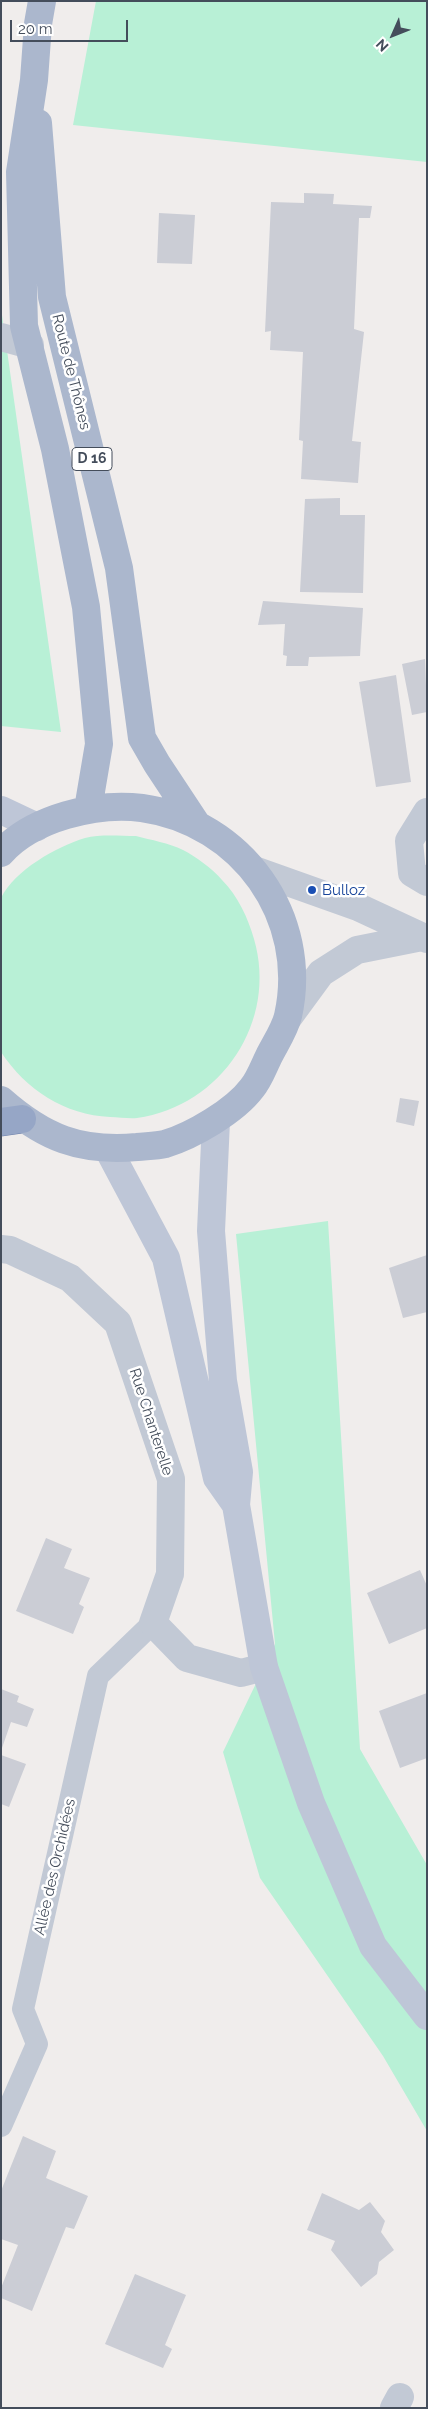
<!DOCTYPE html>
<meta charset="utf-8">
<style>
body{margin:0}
#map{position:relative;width:428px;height:2409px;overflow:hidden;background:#f0edec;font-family:Raleway,sans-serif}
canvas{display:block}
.frame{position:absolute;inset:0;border:2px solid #444d5b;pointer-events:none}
.north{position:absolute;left:368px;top:10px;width:50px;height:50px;-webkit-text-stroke:4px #fff;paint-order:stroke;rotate:226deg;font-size:14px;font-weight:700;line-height:20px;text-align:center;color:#444d5b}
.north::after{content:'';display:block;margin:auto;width:18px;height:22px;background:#444d5b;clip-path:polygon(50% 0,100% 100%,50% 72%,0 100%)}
.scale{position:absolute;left:10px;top:20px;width:118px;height:22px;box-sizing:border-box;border:2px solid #444d5b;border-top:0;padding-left:6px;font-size:15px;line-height:18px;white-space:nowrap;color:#444d5b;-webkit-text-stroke:4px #fff;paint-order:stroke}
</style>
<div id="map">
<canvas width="428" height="2409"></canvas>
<div class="frame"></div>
<div class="north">N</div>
<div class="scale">20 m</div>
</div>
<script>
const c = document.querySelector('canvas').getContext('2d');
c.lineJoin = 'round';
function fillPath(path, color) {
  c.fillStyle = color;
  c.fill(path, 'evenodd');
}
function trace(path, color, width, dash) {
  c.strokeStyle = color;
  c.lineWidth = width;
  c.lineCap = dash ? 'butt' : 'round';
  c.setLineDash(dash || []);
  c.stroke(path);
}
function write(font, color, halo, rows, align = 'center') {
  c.font = font + ' Raleway,sans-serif';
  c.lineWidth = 5;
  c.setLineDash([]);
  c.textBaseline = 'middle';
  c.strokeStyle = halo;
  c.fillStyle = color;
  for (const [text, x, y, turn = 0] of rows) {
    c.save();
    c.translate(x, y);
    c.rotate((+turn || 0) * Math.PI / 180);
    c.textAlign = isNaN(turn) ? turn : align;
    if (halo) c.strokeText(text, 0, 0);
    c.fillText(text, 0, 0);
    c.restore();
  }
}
const green = new Path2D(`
 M96,1H427V162L73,125Z
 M1,308L61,732L1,726Z
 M136,836C151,840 169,843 183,850C195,856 213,869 222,880C238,896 248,918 254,939C278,1021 222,1106 137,1118C129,1119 119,1117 110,1117C65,1115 26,1090 1,1052V898C15,870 56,847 85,838C100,834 120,836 136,836Z
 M328,1221L360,1749L427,1865V2131L383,2056L260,1878L223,1752L275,1644L236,1234Z`);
const building = new Path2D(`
 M304,193L334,194L333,204L372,206L370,218H359L354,329L364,332L352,441L361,442L358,483L301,479L303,441L299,440L303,352L270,350L271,331L265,332L271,202L304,203Z
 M159,213L195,215L192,264L157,263Z
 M340,498V515H365L363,593L300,592L305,499Z
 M263,601L363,608L360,656L309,657L308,666H286L287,656L283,655L285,624L258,625Z
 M425,659L427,712L412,715L402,664Z
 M396,675L411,782L376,787L359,682Z
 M400,1098L419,1101L414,1126L396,1122Z
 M427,1255V1312L403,1318L389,1268Z
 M46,1538L72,1549L64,1568L90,1578L79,1604L84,1607L73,1634L16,1611Z
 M420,1570L427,1586V1628L389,1644L367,1593Z
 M1,1689L19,1696L17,1702L34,1709L27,1727L11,1722L2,1748Z
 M427,1693V1758L400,1768L379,1711Z
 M1,1755L26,1764L9,1807L1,1804Z
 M23,2136L56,2151L46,2178L88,2196L74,2229L66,2227L32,2311L1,2298V2288L18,2245L1,2239V2191Z
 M322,2193L359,2210L370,2202L385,2221L381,2232L394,2250L379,2262L377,2274L361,2287L331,2250L335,2241L307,2230Z
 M135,2274L186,2295L165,2345L172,2349L163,2368L105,2344Z`);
const service = new Path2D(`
 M1,2126L37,2044L23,2009L98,1676L153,1623`);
const minor = new Path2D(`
 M1,337L30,345
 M427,812L409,841L412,873L427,882
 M254,870L358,907L427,939
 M288,1018L321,973L357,950L422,937
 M1,1249L10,1250L70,1278L118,1323L171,1479L170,1574L153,1623L187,1658L241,1673L264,1667
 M394,2408L400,2397`);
const secondary = new Path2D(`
 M1,810L37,827
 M216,1121L211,1231L223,1381L239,1472L236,1505L264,1667L311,1803L373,1946L427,2016
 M108,1149L166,1258L217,1478L236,1505`);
const primary = new Path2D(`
 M42,1L38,24L34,80L20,172L24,326L55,449L86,607L99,744L88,809
 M38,123L52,297L119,568L142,738L157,764L196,823
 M1,853C32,818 97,802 142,808C242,822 310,917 288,1016C285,1029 275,1044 269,1056C264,1066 259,1080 252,1088C235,1111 192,1136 165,1144C156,1146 146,1146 137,1147C80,1152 44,1138 1,1100`);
const trunk = new Path2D(`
 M1,1122L22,1119`);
const markers = [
 [312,890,5,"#1a4fb4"]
];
const shields = [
 [92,459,40]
];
const shieldNames = [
 ["D 16",92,459]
];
const streetNames = [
 ["Route de Thônes",71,372,76],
 ["Rue Chanterelle",151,1422,72],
 ["Allée des Orchidées",55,1867,-77]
];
const transitNames = [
 ["Bulloz",322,890]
];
fillPath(green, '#b8f0d6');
fillPath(building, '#cbcdd5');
trace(trunk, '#6d81aa', 29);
trace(service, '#c2c9d5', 22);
trace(minor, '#c2c9d5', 28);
trace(secondary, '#bec6d7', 28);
trace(primary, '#abb7cd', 28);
trace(trunk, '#96a6c6', 28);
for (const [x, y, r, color] of markers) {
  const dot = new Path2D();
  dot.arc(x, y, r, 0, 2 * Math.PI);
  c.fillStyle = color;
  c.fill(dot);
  trace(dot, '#fff', 2);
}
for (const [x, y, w] of shields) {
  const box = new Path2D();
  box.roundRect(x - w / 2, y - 11.5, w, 23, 4);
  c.fillStyle = '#fff';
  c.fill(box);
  trace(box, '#444d5b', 1);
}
write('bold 14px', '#444d5b', null, shieldNames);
write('15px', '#444d5b', '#fff', streetNames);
write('15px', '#164399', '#fff', transitNames, 'left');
</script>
